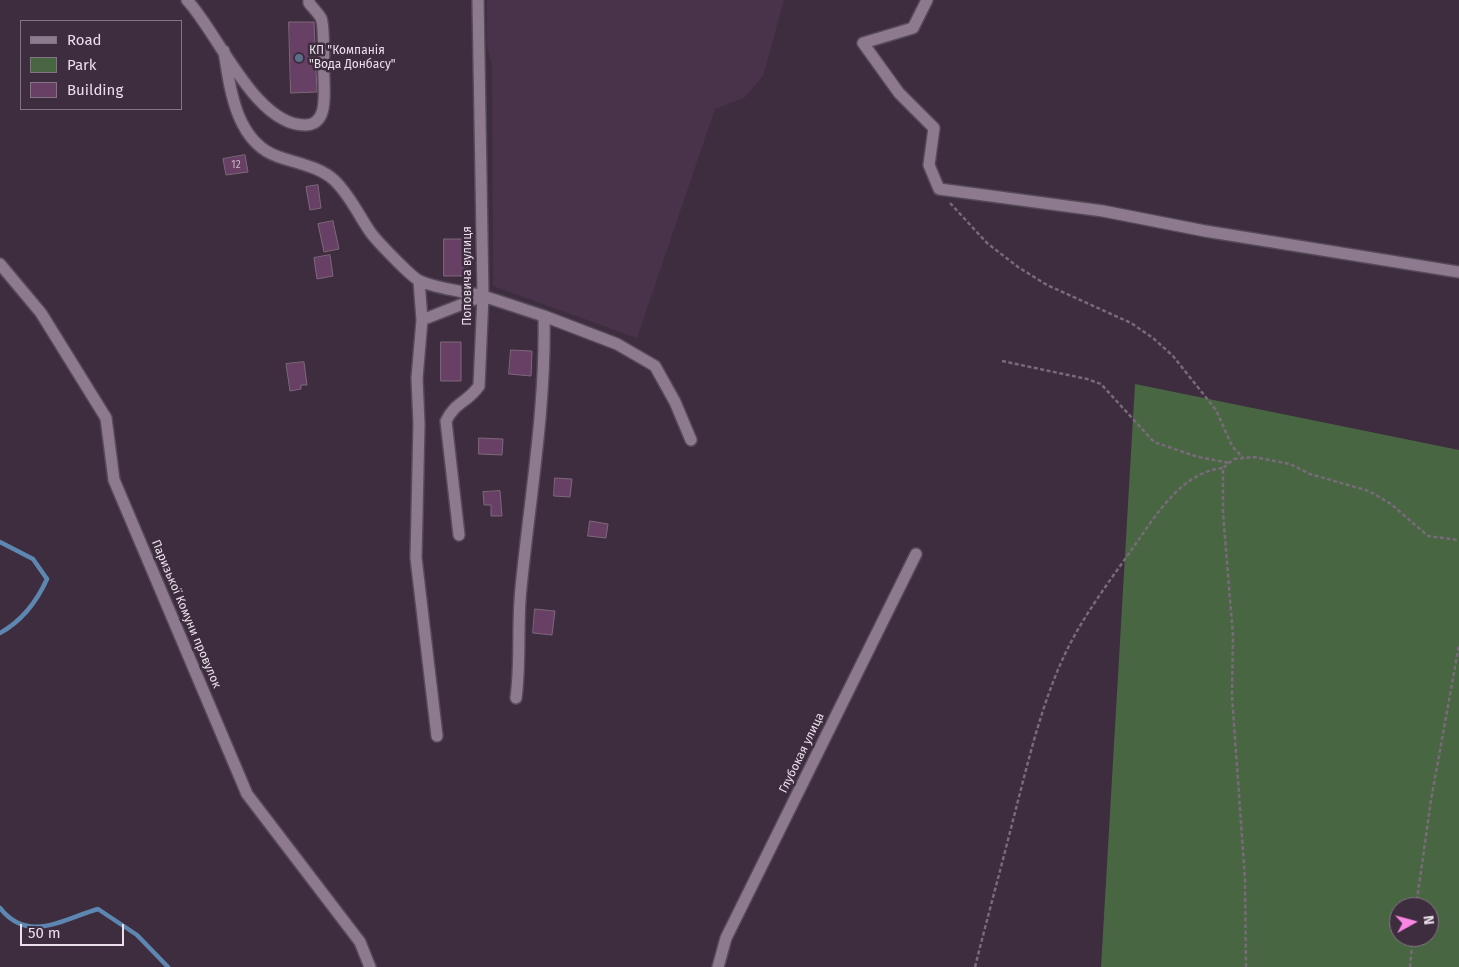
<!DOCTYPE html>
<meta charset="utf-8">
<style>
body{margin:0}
#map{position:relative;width:1459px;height:967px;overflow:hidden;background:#3d2d3f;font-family:"Fira Sans",sans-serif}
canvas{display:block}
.legend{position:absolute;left:20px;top:20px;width:162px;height:90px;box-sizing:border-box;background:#3d2d3f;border:1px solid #827483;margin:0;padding:6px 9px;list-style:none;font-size:15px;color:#eadfea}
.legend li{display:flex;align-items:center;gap:10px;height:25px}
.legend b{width:25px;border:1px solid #827483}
.north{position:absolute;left:1389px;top:897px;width:50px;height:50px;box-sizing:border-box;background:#3d2d3f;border:1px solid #827483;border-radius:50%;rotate:83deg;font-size:14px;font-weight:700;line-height:20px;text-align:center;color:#eadfea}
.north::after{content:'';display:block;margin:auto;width:18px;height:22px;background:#fc86e3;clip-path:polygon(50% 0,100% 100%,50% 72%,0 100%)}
.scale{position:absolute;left:20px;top:924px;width:104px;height:22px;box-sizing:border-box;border:2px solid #eadfea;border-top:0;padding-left:6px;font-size:15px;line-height:18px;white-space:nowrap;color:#eadfea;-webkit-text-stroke:4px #3d2d3f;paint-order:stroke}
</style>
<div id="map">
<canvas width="1459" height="967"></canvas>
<ul class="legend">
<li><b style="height:6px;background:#8d7a8f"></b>Road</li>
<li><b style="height:14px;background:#496642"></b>Park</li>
<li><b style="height:14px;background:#694065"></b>Building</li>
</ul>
<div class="north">N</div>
<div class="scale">50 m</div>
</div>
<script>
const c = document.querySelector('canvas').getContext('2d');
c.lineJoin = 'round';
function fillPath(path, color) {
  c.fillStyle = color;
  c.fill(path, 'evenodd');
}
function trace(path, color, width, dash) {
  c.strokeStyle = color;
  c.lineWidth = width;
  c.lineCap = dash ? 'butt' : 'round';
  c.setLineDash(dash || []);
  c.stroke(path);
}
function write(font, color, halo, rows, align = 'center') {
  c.font = font + ' "Fira Sans",sans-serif';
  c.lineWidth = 5;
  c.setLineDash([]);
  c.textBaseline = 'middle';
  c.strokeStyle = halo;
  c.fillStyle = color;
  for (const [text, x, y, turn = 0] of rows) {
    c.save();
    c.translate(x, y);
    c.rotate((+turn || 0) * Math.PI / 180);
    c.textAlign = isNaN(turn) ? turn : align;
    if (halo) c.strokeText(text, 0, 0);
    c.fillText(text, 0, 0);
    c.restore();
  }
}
const built = new Path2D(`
 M487,0H784L763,76L744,98L715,109L637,338L493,286L492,66L487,46Z`);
const green = new Path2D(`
 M1135,384L1459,450V967H1101ZM1399,907H1429V937H1399Z`);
const stream = new Path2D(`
 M0,542L33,559L47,579C37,601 22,621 0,633
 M0,908C28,944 63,919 98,909L137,935L168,967`);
const building = new Path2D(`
 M289,22H314L317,92L291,93Z
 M245,155L248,172L226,175L223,159Z
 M318,185L321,208L310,210L306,187Z
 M333,221L339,249L324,252L318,224Z
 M444,239H467V276H444Z
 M330,255L333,276L317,279L314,258Z
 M441,342H461V381H441Z
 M511,350L532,351L531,376L509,374Z
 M304,362L307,385H301V389L290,391L286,364Z
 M479,438L503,439L502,455L479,454Z
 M555,478L572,479L570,497L554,496Z
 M500,491L502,516H491V505H484L483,492Z
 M590,521L608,524L606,538L588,536Z
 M535,609L555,611L552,635L533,633Z`);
const path = new Path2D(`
 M950,203L987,243L1018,267L1047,285L1131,323L1153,338L1173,356L1216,410L1232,446L1243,458
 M1002,361L1087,379L1101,384L1154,442L1198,457L1230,463
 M1416,907L1431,800L1459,645
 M975,967C987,919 1000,872 1012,824C1027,767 1040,707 1065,654C1084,614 1112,578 1137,542C1158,512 1183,472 1223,468
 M1246,967L1245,879L1232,696L1233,636L1223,513V468L1234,459L1254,457L1290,464L1310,474L1369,491L1391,504L1428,536L1459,540
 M1410,967L1413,937`);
const minor = new Path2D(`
 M187,0C218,33 256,127 306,125C328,124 324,95 324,79C323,67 325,26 321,18C318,13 313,8 309,3V0
 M927,0L913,28L863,43L899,93L934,128L929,165L939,189L1103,211L1205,231L1459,272
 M224,51C230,89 236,143 279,157C297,163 320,167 334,180C350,195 359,216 371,233C377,241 412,278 420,281C438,289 463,291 483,296L422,320
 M0,264L41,313L106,418L114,480L247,794L360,942L370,967
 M419,281L422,320L417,378L419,424L416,558L437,736
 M483,296L544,316L617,344L655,366L675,402L691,440
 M459,535L446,421C455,402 467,403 479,386L483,296L478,0
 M516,698C521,661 517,624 521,588C530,497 546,407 544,316
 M718,967L726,938L916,554`);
const markers = [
 [299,58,5,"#5c6f8a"]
];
const numberNames = [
 ["12",236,165]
];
const poiNames = [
 ["КП \"Компанія",309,51],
 ["\"Вода Донбасу\"",309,65]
];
const streetNames = [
 ["Поповича вулиця",468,276,-90],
 ["Паризької Комуни провулок",186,614,67],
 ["Глубокая улица",802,753,-64]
];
fillPath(built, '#49334b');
fillPath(green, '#496642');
trace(stream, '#5d86b0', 4.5);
fillPath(building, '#694065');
trace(building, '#7d687a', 1);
trace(minor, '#574a58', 14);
trace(path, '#786a7a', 2.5, [4, 2.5]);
trace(minor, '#8d7a8f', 11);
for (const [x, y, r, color] of markers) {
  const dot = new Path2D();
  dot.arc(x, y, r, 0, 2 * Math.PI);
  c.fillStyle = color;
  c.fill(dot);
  trace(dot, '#3d2d3f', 2);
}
write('10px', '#cab7c9', null, numberNames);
write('12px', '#eadfea', '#3d2d3f', poiNames, 'left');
write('12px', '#eadfea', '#3d2d3f', streetNames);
</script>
